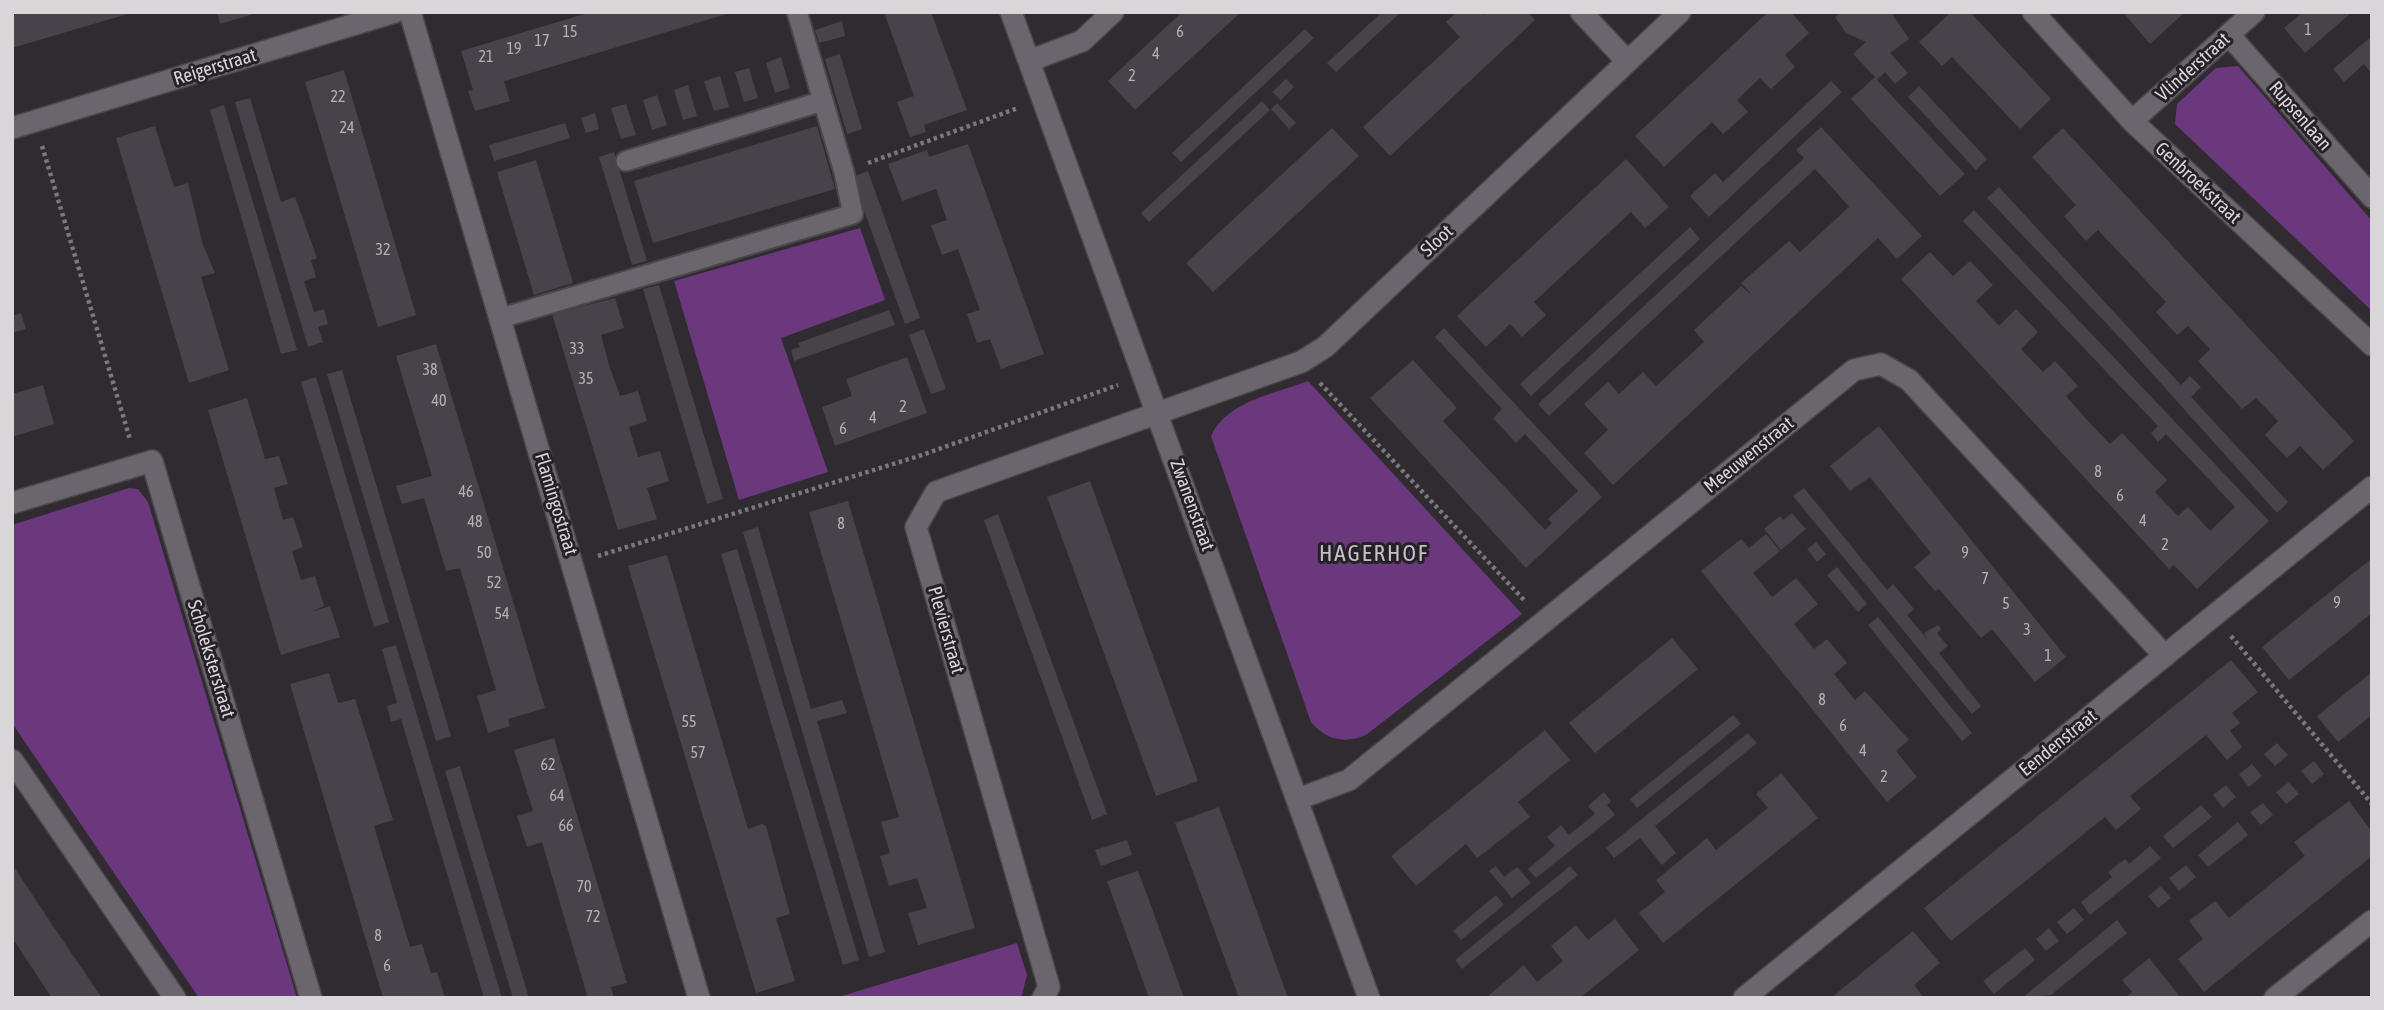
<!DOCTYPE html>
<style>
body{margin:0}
#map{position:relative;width:2384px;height:1010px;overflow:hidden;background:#302b31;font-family:"Asap Condensed",sans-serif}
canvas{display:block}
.frame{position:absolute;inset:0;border:14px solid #d9d6da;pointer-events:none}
</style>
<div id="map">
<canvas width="2384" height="1010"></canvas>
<div class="frame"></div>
</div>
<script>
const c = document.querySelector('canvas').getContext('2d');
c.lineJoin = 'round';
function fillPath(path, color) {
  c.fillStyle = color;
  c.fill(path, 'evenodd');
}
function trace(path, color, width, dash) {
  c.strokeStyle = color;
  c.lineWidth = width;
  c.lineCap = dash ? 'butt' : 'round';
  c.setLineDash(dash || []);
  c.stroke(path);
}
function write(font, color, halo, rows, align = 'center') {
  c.font = font + ' "Asap Condensed",sans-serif';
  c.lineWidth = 6;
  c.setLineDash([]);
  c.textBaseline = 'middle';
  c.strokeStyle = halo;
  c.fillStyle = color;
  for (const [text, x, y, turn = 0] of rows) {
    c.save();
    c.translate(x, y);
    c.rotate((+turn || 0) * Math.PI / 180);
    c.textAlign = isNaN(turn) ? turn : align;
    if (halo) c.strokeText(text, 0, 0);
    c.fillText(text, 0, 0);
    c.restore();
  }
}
const green = new Path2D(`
 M2238,66L2372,221V311L2175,124L2177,104L2216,68Z
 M860,228L885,300L781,338L828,472L739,500L674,281Z
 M1308,381L1522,614L1366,735C1344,744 1326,740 1311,722L1211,436C1227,401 1274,394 1308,381Z
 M129,488L138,489L148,502L297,998H199L12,723V525Z
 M1017,943L1027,975L1021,998H835Z`);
const building = new Path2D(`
 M12,12H130L131,13L12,48Z
 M217,12H257V13L220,24Z
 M591,12L730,13L504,81L510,101L475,111L468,91L473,90L461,51Z
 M884,12H931L967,110L924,125L926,132L910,137L897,102L914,96Z
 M1182,12H1241L1135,110L1108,81Z
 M1382,12H1401L1336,72L1327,63Z
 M1457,12H1481L1484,15L1487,12H1528L1535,20L1390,156L1363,127L1460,37L1446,22Z
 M1768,12H1791L1809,33L1785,55L1795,67L1771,89L1760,78L1737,100L1748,112L1723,134L1712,122L1664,167L1635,136Z
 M1842,12H1891L1909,39L1890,53L1908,73L1895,84L1885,72L1877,80L1965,174L1940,196L1851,99L1875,77L1853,54L1866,42L1846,33L1835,17Z
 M1951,12H1970L2051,99L2020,129L1952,57L1942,66L1919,42Z
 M2123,12H2185L2150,44Z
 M2303,12H2352L2305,53L2284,28Z
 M842,21L845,36L819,43L815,30Z
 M1305,29L1314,38L1181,162L1172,153Z
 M2372,36V74L2364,64L2344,82L2333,69Z
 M840,54L862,129L847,134L825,59Z
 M781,57L790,88L775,93L766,63Z
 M749,68L758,98L744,102L735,72Z
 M344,70L416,315L378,327L305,82Z
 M720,76L729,107L714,111L704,81Z
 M1286,79L1294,87L1281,100L1272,92Z
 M1831,81L1842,92L1709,217L1690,196L1715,173L1723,182Z
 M688,85L697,116L683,120L674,90Z
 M1919,86L1987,159L1976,170L1908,97Z
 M657,95L667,125L652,130L643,100Z
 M250,98L281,202L295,197L317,258L311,260L316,277L304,281L314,312L324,309L328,324L318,327L323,342L308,347L235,102Z
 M1262,101L1270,110L1149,222L1141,213Z
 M1277,103L1296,123L1289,129L1271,109Z
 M626,104L636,135L621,139L611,108Z
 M224,105L297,350L281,354L210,110Z
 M595,113L599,129L586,133L581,118Z
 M565,123L570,138L494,161L489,145Z
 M155,126L174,187L188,183L203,245L215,273L201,277L229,370L189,383L116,138Z
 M817,126L835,189L653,243L634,181Z
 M1821,127L1922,236L1897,259L1878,238L1613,485L1584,453L1608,430L1584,404L1608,382L1619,394L1643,372L1656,386L1704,342L1694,330L1741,286L1754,297L1741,283L1789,241L1800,252L1849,207L1837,193L1815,169L1549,416L1538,404L1804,158L1796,150Z
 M1332,128L1359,156L1213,292L1186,263Z
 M2063,128L2354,441L2323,470L2300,446L2287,458L2265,435L2278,421L2256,398L2242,409L2198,361L2210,349L2188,326L2177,335L2156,312L2166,302L2098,230L2086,241L2064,216L2076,205L2032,157Z
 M968,144L1044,354L1001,369L990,339L977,343L967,314L980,310L958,249L942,255L931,225L947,220L936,189L902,201L888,164L927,150L929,157Z
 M614,152L647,261L632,265L599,157Z
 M1626,159L1669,207L1645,228L1631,212L1534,302L1546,315L1522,337L1510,324L1486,347L1457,316Z
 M536,160L573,283L534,295L497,172Z
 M868,171L920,318L905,324L852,177Z
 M1999,187L2181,385L2190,376L2201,387L2191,397L2288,502L2277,513L2124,342L1987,198Z
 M1974,210L2269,521L2197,589L2174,565L2169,569L2146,544L1901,279L1930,252L1953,276L1970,261L1993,285L1976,301L1999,326L2016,309L2038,332L2021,349L2043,372L2055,361L2078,386L2066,396L2087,420L2110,444L2122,433L2167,480L2155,492L2178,516L2188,507L2210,531L2235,507L2166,434L2158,442L2151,433L2158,426L1963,221Z
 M1690,227L1700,239L1531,396L1520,384Z
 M659,285L723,499L707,504L643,289Z
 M615,298L624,328L601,335L609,365L620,396L638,391L647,421L629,427L638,457L660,451L669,481L647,488L657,519L618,530L552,314Z
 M889,310L895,325L794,361L791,350L800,347L798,343Z
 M21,313L26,329L12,333V316Z
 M1444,328L1602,497L1526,568L1370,398L1413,360L1457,408L1443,421L1545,530L1552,523L1548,519L1578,491L1525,434L1516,443L1493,418L1502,409L1435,337Z
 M924,329L946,389L931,394L909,335Z
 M436,344L545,708L508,719L510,726L488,733L477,696L496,690L460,568L446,571L424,498L402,504L396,486L432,476L396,356Z
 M907,357L927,413L835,446L822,407L852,396L846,379Z
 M342,370L451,736L436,741L327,374Z
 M316,377L389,622L374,627L301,382Z
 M43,385L54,424L12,437V394Z
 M247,398L265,459L279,456L288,484L274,488L283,520L293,517L303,547L292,551L301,580L315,576L324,606L311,612L330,606L340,637L281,655L208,410Z
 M1879,426L2066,657L2035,682L1992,629L1981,638L1939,589L1935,591L1914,567L1931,553L1870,477L1850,491L1830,466Z
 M1090,481L1198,781L1156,796L1047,497Z
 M1804,488L1887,590L1893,584L1914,609L1907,615L1928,640L1924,633L1938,625L1941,629L1937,633L1948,646L1939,653L1981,706L1972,714L1793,496Z
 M848,501L975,928L918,945L908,913L927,908L917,878L889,886L880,856L890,853L881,822L899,817L809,512Z
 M1792,513L1806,529L1781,550L1764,529L1780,516L1783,520Z
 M998,514L1107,814L1092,820L984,520Z
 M758,527L811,709L842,700L847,713L817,721L885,952L869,957L743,532Z
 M1766,534L1780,551L1753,573L1772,597L1796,578L1818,604L1794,624L1814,649L1827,639L1847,663L1834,674L1855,700L1865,691L1909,740L1896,751L1917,777L1887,802L1701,571L1741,539L1749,548Z
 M1816,542L1826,554L1817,562L1807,549Z
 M737,549L859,960L843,965L721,554Z
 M667,555L748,829L762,824L766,826L790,914L776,918L795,981L756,993L628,566Z
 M2372,558V613L2289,680L2262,647Z
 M1837,567L1867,604L1858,612L1827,575Z
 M1878,617L1972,733L1962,741L1868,625Z
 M1672,638L1698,669L1595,753L1569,723Z
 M396,645L453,836L502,998H484L401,719L391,722L387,706L397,703L382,649Z
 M2231,660L2258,692L2232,713L2240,723L2230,731L2242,747L2227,760L2206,735L2130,796L2141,809L2116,830L2105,817L1951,941L1924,908Z
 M2372,672V715L2338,742L2317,716Z
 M329,673L338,703L355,699L393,820L374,826L401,917L410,947L422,944L431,973L437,972L445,998H383L290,684Z
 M1733,715L1741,724L1637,808L1630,799Z
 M1545,730L1570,760L1518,802L1530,817L1477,858L1466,844L1416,886L1391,856Z
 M1748,733L1757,743L1655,826L1676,853L1662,865L1640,838L1614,858L1606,848Z
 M554,738L627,983L611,987L614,998H579L587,995L542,842L527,847L517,816L533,811L514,750Z
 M2277,743L2288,755L2275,766L2264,754Z
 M2314,761L2324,774L2312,784L2301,771Z
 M2252,764L2262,776L2249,787L2239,774Z
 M460,766L469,797L529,998H513L445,771Z
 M1781,773L1818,818L1663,943L1639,913L1665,892L1656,880L1707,838L1716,850L1768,808L1756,794Z
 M2289,782L2299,794L2286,804L2276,792Z
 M2226,785L2236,797L2223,808L2213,795Z
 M1604,792L1611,801L1607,805L1615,815L1536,878L1528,869L1555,846L1547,837L1561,825L1569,835L1595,814L1588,806Z
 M2349,801L2372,832V856L2204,992L2178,959L2203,939L2189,921L2215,901L2229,918L2305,856L2294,842Z
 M2263,803L2273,815L2261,825L2250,812Z
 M2201,805L2212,817L2173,848L2163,836Z
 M1219,807L1241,867L1288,998H1239L1219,943L1175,823Z
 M2238,822L2248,835L2208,867L2198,855Z
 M1127,840L1132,855L1101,866L1095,850Z
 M2150,846L2161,858L2090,915L2081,902L2112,877L2108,872L2125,859L2129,864Z
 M12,864L51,923L102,998H52L17,945L12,938Z
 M2186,865L2196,877L2179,891L2169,878Z
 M1496,866L1504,877L1517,867L1531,883L1512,898L1489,871Z
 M1570,866L1578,875L1462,969L1455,960Z
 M1138,871L1149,900L1184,998H1149L1107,881Z
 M2161,886L2171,898L2158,908L2148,896Z
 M1496,895L1504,905L1461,940L1453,931Z
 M2074,908L2084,920L2067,934L2057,922Z
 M1615,919L1639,950L1580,998H1486L1524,965L1537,982L1563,961L1551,946L1576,925L1588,940Z
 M2117,920L2127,933L2051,995L2022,998Z
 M2049,928L2059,941L2046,951L2036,939Z
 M1913,931L1940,963L1914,985L1924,998H1831Z
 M2025,948L2035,960L1994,994L1983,981Z
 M2149,958L2181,998H2125L2132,992L2122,980Z`);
const path = new Path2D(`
 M42,146L130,439
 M868,163L1018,108
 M1320,383L1525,601
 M598,556L922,455L1118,385
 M2231,636L2372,804`);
const service = new Path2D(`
 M626,161L823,101
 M501,318L853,214L844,172L797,12`);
const minor = new Path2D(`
 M410,12L699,998
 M1011,12L1369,998
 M1581,12L1627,61
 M2033,12L2132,121L2372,345
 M2229,35L2372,197
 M1029,61L1082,41L1113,12
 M2132,121L2254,12
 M12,128L395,12
 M12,503L152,461L311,998
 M12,760L175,998
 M1298,799L1349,780L1854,370L1881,364L1909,380L2165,656
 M1043,998L1049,987L916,527L936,492L1301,362L1325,347L1680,12
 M1744,998L2372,487
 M2275,998L2372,921`);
const numberNames = [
 ["1",2308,30],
 ["15",570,32],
 ["6",1180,32],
 ["17",542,41],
 ["19",514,49],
 ["4",1156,54],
 ["21",486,57],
 ["2",1132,76],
 ["22",338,97],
 ["24",347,128],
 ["32",383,250],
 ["33",577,349],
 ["38",430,370],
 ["35",586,379],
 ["40",439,401],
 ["2",903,407],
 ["4",873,418],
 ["6",843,429],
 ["8",2098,472],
 ["46",466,492],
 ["6",2120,496],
 ["4",2143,521],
 ["48",475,522],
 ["8",841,524],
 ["2",2165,545],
 ["50",484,553],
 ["9",1965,553],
 ["7",1985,579],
 ["52",494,583],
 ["9",2337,603],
 ["5",2006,604],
 ["54",502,614],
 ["3",2027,630],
 ["1",2048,656],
 ["8",1822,700],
 ["55",689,722],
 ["6",1843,726],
 ["4",1863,751],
 ["57",698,753],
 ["62",548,765],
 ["2",1884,777],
 ["64",557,796],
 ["66",566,826],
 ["70",584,887],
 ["72",593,917],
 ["8",378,936],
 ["6",387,966]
];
const streetNames = [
 ["Reigerstraat",215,67,-17],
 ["Vlinderstraat",2193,67,-42],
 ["Rupsenlaan",2300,116,49],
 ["Genbroekstraat",2198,183,43],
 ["Sloot",1437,241,-43],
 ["Meeuwenstraat",1749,455,-39],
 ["Flamingostraat",556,504,73],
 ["Zwanenstraat",1192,505,70],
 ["Plevierstraat",946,630,74],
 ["Scholeksterstraat",211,659,73],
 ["Eendenstraat",2058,743,-39]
];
const quarterNames = [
 ["HAGERHOF",1374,554]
];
fillPath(green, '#6b387d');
fillPath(building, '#48434a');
trace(service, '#4a464b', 23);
trace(minor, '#4a464b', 24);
trace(path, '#7b777c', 4.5, [3.5, 3.5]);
trace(service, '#6b666d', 19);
trace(minor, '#6b666d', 21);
write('16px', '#b5b1b6', null, numberNames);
write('19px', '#d9d6da', '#262127', streetNames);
c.letterSpacing = '2px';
write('23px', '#c6c1c9', '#262127', quarterNames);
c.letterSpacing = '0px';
</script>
